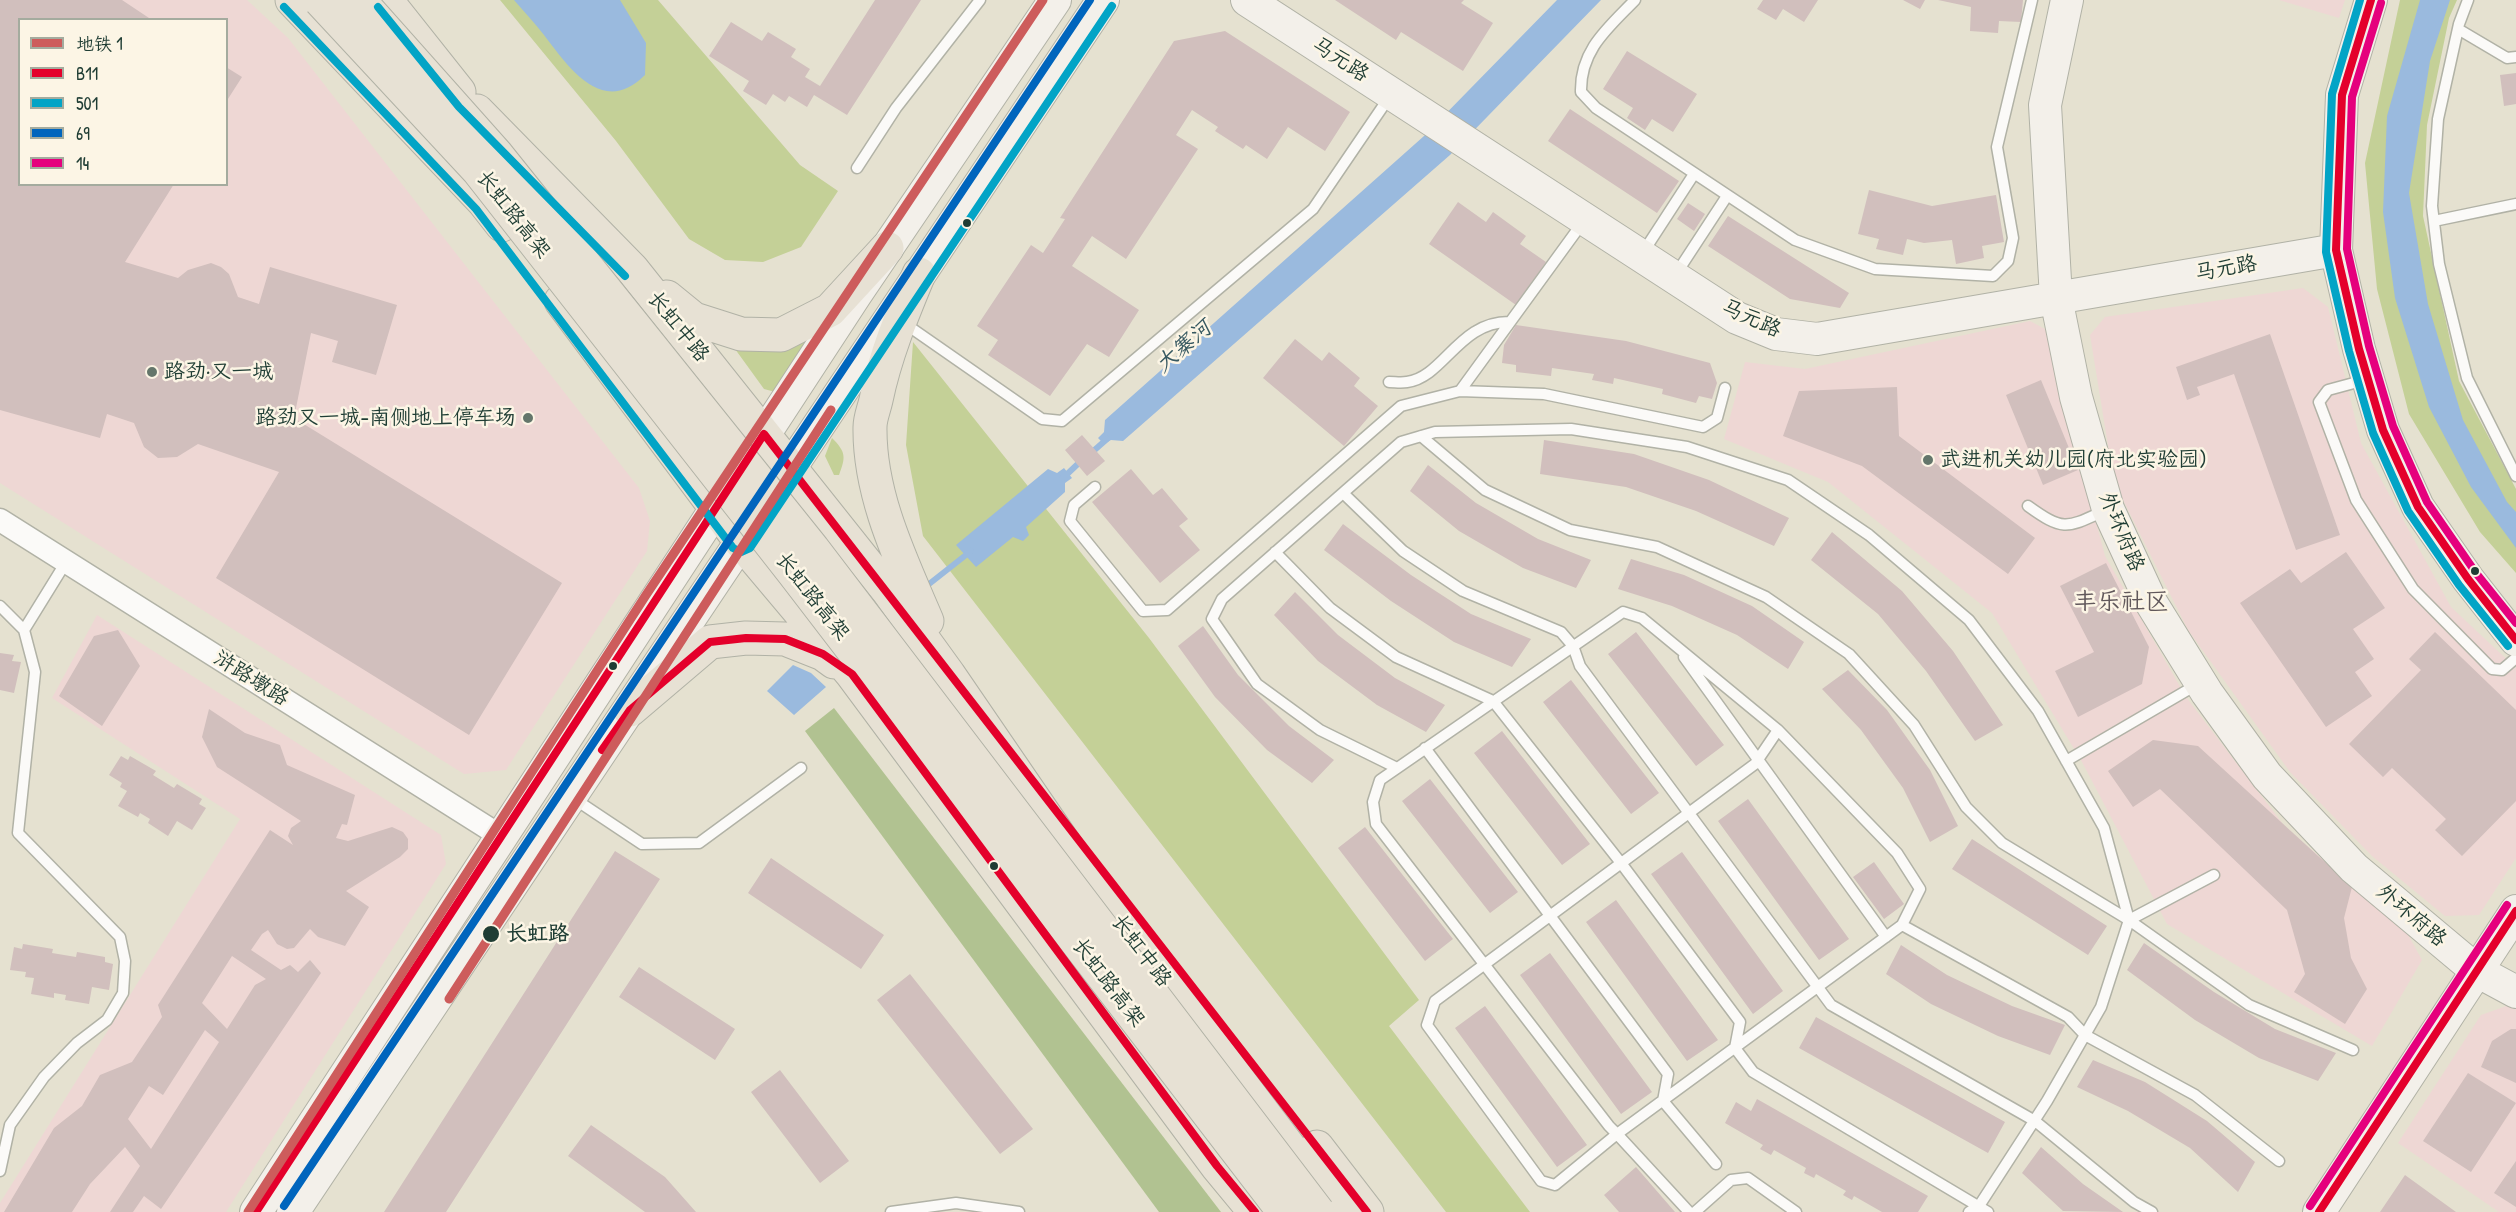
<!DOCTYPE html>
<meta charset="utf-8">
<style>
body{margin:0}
#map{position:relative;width:2516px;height:1212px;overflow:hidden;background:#e5e1d0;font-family:"Patrick Hand","LXGW WenKai TC",sans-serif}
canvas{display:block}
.legend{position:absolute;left:18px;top:18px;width:210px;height:168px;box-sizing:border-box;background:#fcf5e5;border:2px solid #a4ab9e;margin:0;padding:8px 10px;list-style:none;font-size:18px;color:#1f3d34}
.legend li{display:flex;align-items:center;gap:12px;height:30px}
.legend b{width:30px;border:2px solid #a4ab9e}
</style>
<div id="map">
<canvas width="2516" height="1212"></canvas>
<ul class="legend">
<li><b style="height:8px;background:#cd5c5c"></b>地铁 1</li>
<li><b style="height:8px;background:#e4002b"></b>B11</li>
<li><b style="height:8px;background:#02a4c6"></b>501</li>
<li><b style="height:8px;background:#0065bd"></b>69</li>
<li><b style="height:8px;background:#e5007d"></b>14</li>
</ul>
</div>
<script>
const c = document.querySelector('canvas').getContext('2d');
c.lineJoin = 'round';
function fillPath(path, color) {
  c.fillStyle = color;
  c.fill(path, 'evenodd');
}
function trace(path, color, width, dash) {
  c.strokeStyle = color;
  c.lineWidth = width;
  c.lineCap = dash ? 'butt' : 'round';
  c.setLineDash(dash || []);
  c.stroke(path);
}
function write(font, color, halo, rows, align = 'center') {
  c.font = font + ' "Patrick Hand","LXGW WenKai TC",sans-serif';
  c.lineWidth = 5;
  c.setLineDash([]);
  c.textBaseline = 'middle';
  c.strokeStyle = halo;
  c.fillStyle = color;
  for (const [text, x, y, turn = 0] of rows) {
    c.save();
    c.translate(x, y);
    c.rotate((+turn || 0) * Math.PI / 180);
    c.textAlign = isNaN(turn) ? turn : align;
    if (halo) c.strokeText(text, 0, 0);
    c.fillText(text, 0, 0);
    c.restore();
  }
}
const built = new Path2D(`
 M0,0H247L288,38L639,488L650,521L647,551L506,770L464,774L0,483ZM20,20H226V184H20Z
 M2279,0H2345L2339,18Z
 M2303,288L2328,307L2361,443L2451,607L2516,668V858L2479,915L2445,916L2372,856L2290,772L2188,630L2114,482L2090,335L2105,317Z
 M2030,321L2045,329L2105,556L2186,697L2286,828L2405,929L2422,960L2372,1046L2167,924L2082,762L1992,613L1828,482L1724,439L1745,362L1805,369Z
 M97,615L441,835L446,864L226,1212H0V1203L240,819L52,698Z
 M2512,1004L2516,1006V1212H2499L2398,1143L2481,1015Z`);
const green = new Path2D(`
 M500,0H658L800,165L838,191L801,247L763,262L725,260L689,239L616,141Z
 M2400,0H2457L2449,18L2427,125L2423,216L2459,381L2516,489V573L2480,532L2409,414L2377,289L2365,163Z
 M815,326L783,394L764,389L722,331Z
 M913,342L1149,638L1419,1000L1389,1026L1530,1212H1446L923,536L906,445Z
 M832,438C846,452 846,457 839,475H834L825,456Z`);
const forest = new Path2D(`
 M834,708L1221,1212H1159L805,731Z`);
const water = new Path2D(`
 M514,0H620L646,43L645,75C603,117 570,69 544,35C535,23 524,12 514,0Z
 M1557,0H1601L1450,155L1123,441L1111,440L1104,444L1098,438L1104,432L1105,420L1424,136Z
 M2420,0H2450L2430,61L2409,193L2428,304L2463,420L2507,502L2516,512V548L2471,487L2429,407L2395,298L2383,212L2387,116Z
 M1064,468L1072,478L1065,483V492L1026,527L1029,535L1023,541L1013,537L976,567L956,545L1048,469L1057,473Z
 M793,665L811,673L826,687L794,715L767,691Z`);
const stream = new Path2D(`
 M1090,454L1107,439
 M1063,478L1082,460
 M924,588L971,551`);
const building = new Path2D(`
 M0,0H122L152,20H20V184H174L125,262L178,278L188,270L211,263L221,267L229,274L238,297L259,304L270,267L397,305L376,375L332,362L338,341L311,333L294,418L562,583L469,735L216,578L279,472L198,444L177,457L158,458L144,447L134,423L107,414L100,438L0,410Z
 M875,0H921L847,115L814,95L807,107L789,96L785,102L773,94L766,105L743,91L749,81L709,56L731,22L762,41L768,32L796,49L791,57L810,69L805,77L820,86Z
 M1335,0H1464L1461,3L1493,23L1463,71L1401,32L1396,40Z
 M1763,0H1818L1804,22L1783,9L1776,20L1757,9Z
 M1903,0H1925L1920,9Z
 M1938,0H2023L2021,22L1999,21L1998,33L1970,31L1971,7Z
 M1225,31L1350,112L1325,151L1288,127L1267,159L1246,145L1243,149L1215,131L1218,127L1192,110L1176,135L1198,149L1126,259L1092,236L1072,266L1139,310L1109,357L1087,344L1050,396L988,355L998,340L977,326L1031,245L1043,253L1065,219L1060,218L1174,41Z
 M1627,51L1697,94L1673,132L1652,119L1645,130L1627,118L1633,108L1603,89Z
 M226,67L242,77L226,102Z
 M2516,73V104L2504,106L2500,75Z
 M1570,109L1679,181L1657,213L1548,141Z
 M1869,190L1932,206L1996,195L2004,242L1982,246L1984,258L1956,264L1952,240L1924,243L1907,239L1903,255L1876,249L1879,239L1858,234Z
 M1458,202L1486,222L1493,212L1526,236L1520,244L1546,262L1516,305L1429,244Z
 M1688,203L1705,214L1694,231L1677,219Z
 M1728,216L1849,293L1840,308L1790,299L1708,246Z
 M1516,325L1626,341L1710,363L1717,383L1712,399L1699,396L1696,403L1662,394L1663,389L1614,378L1613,384L1592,380L1594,374L1552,368L1551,376L1516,372V365L1502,363L1504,345Z
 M2270,334L2340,535L2296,550L2234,374L2197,387L2200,395L2187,400L2176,367Z
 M1295,339L1322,361L1329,352L1360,378L1354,386L1378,406L1344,446L1263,378Z
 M2041,380L2078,470L2043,485L2006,395Z
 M1897,387L1899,436L2035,538L2008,574L1862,466L1783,436L1799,391Z
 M1082,435L1105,461L1087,476L1065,450Z
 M1544,440L1634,454L1709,480L1789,518L1774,546L1696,511L1626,487L1540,474Z
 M1428,465L1476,503L1538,539L1591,560L1576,588L1523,568L1459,531L1410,491Z
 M1131,469L1153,495L1162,488L1188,519L1179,526L1200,550L1160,583L1092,502Z
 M1343,524L1411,575L1471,614L1531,639L1512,667L1454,642L1391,601L1324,550Z
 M1832,532L1902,591L1953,651L2003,725L1975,741L1926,671L1878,614L1811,560Z
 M2346,552L2385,608L2353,629L2374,659L2355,672L2372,696L2326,727L2240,603L2290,569L2301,583Z
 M1631,559L1684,575L1752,606L1804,642L1788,669L1737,635L1672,606L1618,589Z
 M2106,563L2149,647L2142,684L2078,717L2055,671L2094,652L2060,586Z
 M1295,592L1338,635L1395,678L1445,705L1426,732L1377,705L1318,661L1274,615Z
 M1203,626L1238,675L1289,726L1334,760L1312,783L1267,750L1215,697L1178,646Z
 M118,630L140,666L102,726L59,696L94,636Z
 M1636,632L1724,745L1696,766L1608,654Z
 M2435,632L2516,710V801L2462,856L2435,830L2446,819L2392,768L2383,777L2349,744L2421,670L2409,659Z
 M0,653L14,655L12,661L21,662L14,693L0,690Z
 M1848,670L1887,710L1930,770L1958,826L1930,842L1903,788L1861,730L1822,689Z
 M1571,680L1659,793L1631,814L1543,702Z
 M209,709L245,733L280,745L287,765L355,795L347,825L342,824L336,838L348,841L392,827L403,832L408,839V849L400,857L346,891L369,907L345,946L318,937L310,929L294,948L287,949L277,944L268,930L262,934L251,950L281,970L290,965L298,972L310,960L321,973L161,1209L144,1196L133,1212H110L140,1166L125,1147L90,1184L72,1212H4L54,1128L82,1106L100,1075L132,1062L162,1017L158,1005L270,830L293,845L288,836L291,828L301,821L217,767L202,737ZM232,956L266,979L255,985L227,1029L202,1003ZM205,1030L219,1042L151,1149L128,1119L149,1086L163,1095Z
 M1502,731L1590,844L1562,865L1474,753Z
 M2153,740L2198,746L2352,887L2344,918L2351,958L2367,989L2345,1024L2294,992L2305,974L2287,910L2160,789L2133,807L2108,771Z
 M121,756L128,760L130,756L156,771L153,775L174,788L177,784L202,799L199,804L206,808L192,830L177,821L168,836L148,823L150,819L140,813L138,817L118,806L127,791L120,787L122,783L109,775Z
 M1430,779L1518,892L1490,913L1402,801Z
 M1748,799L1849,939L1819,960L1718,821Z
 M1365,827L1453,939L1425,961L1338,848Z
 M1972,839L2107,926L2088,955L1952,869Z
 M615,851L660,879L446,1212H384Z
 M1682,852L1783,991L1753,1014L1651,874Z
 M771,858L884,935L861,969L748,893Z
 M1874,862L1904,904L1884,919L1853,877Z
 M1616,900L1718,1040L1687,1061L1586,922Z
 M2144,943L2214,992L2275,1029L2336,1053L2318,1081L2259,1058L2195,1020L2127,970Z
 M23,944L53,949L52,953L76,957L77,952L105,957V962L113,964L109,990L92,987L89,1004L65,1000L66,995L54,993V998L31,994L34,978L25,977L26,972L10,970L14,947L22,949Z
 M1901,945L1947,975L2012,1006L2065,1025L2050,1055L1998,1036L1931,1004L1886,974Z
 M1550,953L1652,1092L1621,1114L1520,975Z
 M639,967L735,1029L715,1060L619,997Z
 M910,974L1033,1129L1000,1154L877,1000Z
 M1485,1006L1587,1145L1557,1167L1455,1028Z
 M1816,1017L2005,1122L1988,1153L1799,1048Z
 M2511,1029H2516V1083L2481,1067L2492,1041Z
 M2093,1060L2145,1082L2207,1121L2255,1162L2238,1192L2190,1148L2128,1111L2077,1087Z
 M780,1070L849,1161L820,1183L751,1092Z
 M2468,1073L2516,1103L2471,1172L2423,1141Z
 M1757,1099L1928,1196L1918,1212H1882L1854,1196L1852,1200L1843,1195L1846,1191L1816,1174L1814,1178L1804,1173L1806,1168L1774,1150L1771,1155L1760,1149L1763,1145L1725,1123L1736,1102L1751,1111Z
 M591,1125L665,1177L696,1212H645L568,1156Z
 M2041,1147L2083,1184L2123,1212L2063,1211L2022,1173Z
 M2516,1161V1207L2494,1193Z
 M1636,1167L1675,1212H1619L1604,1195Z
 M2405,1175L2456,1212H2380Z`);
const lane = new Path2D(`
 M1635,0C1608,28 1580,50 1581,92L1596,108L1795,240L1875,269L1993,276L2008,261L2013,238L1997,147L2032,0
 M2468,0L2459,24L2438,119L2432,206L2439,264L2467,378L2516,476
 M2458,29L2507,58L2516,57
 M857,168L896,108L980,0
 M2434,221L2516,204
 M1642,254L1694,174
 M1676,274L1727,196
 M904,323L1042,419L1062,421L1313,209L1390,96
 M2365,380L2328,390L2319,402L2356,500L2413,589L2492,669L2502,670L2516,658
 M1389,382C1395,382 1401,383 1407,382C1444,377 1459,321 1510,322
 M1460,391L1583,222
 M1421,436L1485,490L1570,530L1657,547L1766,597L1849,654L1914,725L1966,807L2002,843L2129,920L2249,1005L2353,1050
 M1095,487L1074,505L1070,521L1143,611L1167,610L1401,406L1460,391L1544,394L1703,427L1717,418L1725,388
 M1343,493L1403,551L1463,591L1561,632L1573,646L1580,666L1831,1005L2035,1121L2134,1202L2152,1212
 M2028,506C2064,532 2067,528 2106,510
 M1275,552L1330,608L1396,657L1493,701L1621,863L1740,1022L1735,1048L1753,1072L1988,1212
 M0,606L24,630L35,672L18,833L120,937L125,961L123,993L107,1020L77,1043L44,1077L10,1125L0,1171
 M24,630L66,562
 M1684,657L1886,937
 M1425,748L1668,1074L1663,1101L1716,1164
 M2066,761L2198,684
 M1397,768L1320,730L1257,684L1212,619L1222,599L1401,442L1435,432L1571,429L1687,447L1788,480L1869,535L1969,620L2038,711L2104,828L2129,920L2101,1007L2047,1101L1979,1206L1969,1212
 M573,798L642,844L699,843L801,768
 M2129,920L2214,875
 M1902,925L2068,1017L2085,1035L2195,1095L2279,1161
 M891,1212L956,1203L1019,1212
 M1689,1212L1617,1134L1609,1126L1376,824L1373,802L1380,780L1623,612L1642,618L1778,730L1897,853L1920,889L1902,925L1617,1134L1555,1185L1541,1181L1427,1025L1435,1001L1755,764L1778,730
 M1695,1212L1731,1180L1748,1178L1796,1212`);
const street = new Path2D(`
 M0,520L502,837`);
const secondary = new Path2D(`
 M1247,0L1737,318L1776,334L1817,339L2336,250
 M2067,0L2045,105L2056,298L2076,397L2108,509L2152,604L2207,693L2267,776L2354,868L2477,971L2516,992
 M2371,0L2342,95L2336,250L2359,349L2383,430L2418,507L2468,579L2516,640
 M256,1212L856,294L1055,0
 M293,1212L1103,0
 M2319,1212L2516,911`);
const primary = new Path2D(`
 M292,0L484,202L502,225
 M386,0L459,92
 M477,111L632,269L889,592L949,675L1105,903L1338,1212
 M919,274C902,315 885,356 876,400C874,409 870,418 870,427C869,495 901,560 927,621
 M667,297L694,319L741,334L781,335L830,310L887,248
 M561,301L741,542L852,674L1217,1166L1255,1212
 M630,710L710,642L746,638L785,639L823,654L834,662
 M1317,1147L1367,1212`);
const highwayBridge = new Path2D(`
 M320,0L478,170L793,572L1284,1212
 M359,0L497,155L813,549L1318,1212`);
const bus1 = new Path2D(`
 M2371,0L2342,95L2336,250L2359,349L2383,430L2418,507L2468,579L2516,640
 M602,750L630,710L710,642L746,638L785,639L823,654L852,674L1217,1166L1255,1212
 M256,1212L764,434L1367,1212
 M2319,1212L2516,911`);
const bus2 = new Path2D(`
 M2360,0L2332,94L2326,252L2349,351L2373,433L2408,511L2459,585L2508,646
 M284,7L476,209L733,548L741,552L750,548L1112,6
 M378,7L459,107L625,276`);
const bus3 = new Path2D(`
 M284,1206L1090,0`);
const bus4 = new Path2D(`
 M2381,3L2352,97L2347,249L2369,346L2393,426L2427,502L2476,573L2516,623
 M2310,1206L2507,905`);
const metro1 = new Path2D(`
 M449,999L831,410
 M248,1212L646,595L1043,0`);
const markers = [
 [967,223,5,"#1f3d34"],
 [152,372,6,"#64766b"],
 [528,418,6,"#64766b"],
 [1928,460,6,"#64766b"],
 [2475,571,5,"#1f3d34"],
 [613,666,5,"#1f3d34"],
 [994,866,5,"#1f3d34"],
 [491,934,9,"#1f3d34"]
];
const streetNames = [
 ["马元路",1340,60,33],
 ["长虹路高架",513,215,52],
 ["马元路",2226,269,-10],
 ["马元路",1751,319,24],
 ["长虹中路",678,327,51],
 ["外环府路",2121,532,67],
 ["长虹路高架",812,597,52],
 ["浒路墩路",251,679,32],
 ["外环府路",2411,916,40],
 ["长虹中路",1141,951,53],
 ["长虹路高架",1108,983,53]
];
const poiNames = [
 ["路劲·又一城",164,372],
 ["路劲又一城-南侧地上停车场",516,418,"right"],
 ["武进机关幼儿园(府北实验园)",1940,460]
];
const stopNames = [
 ["长虹路",506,934]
];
const waterNames = [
 ["大寨河",1184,347,-41]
];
const quarterNames = [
 ["丰乐社区",2121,603]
];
fillPath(built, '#eed7d4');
fillPath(green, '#c4d097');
fillPath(forest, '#b1c291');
fillPath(water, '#9abade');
trace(stream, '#9abade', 6);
fillPath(building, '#d1bfbd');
trace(lane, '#b1b2a6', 13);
trace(street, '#b1b2a6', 25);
trace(secondary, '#b1b2a6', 34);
trace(primary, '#b1b2a6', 35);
trace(lane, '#fbfaf8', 10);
trace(street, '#fbfaf8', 22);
trace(secondary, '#f3f0ea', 32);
trace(primary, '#e7e1d4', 33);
trace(highwayBridge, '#b1b2a6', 35, []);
trace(highwayBridge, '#e7e1d4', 33);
trace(bus1, '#e4002b', 8);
trace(bus2, '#02a4c6', 8);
trace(bus3, '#0065bd', 8);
trace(bus4, '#e5007d', 8);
trace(metro1, '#cd5c5c', 9);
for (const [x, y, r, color] of markers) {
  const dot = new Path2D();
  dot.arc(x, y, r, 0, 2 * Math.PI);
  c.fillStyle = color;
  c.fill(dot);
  trace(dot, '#fcf5e5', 2);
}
write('21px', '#1f3d34', '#fcf5e5', streetNames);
write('21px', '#1f3d34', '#fcf5e5', poiNames, 'left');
write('bold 21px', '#1f3d34', '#fcf5e5', stopNames, 'left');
write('italic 22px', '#365860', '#fcf5e5', waterNames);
write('24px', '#61585b', '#fcf5e5', quarterNames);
</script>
